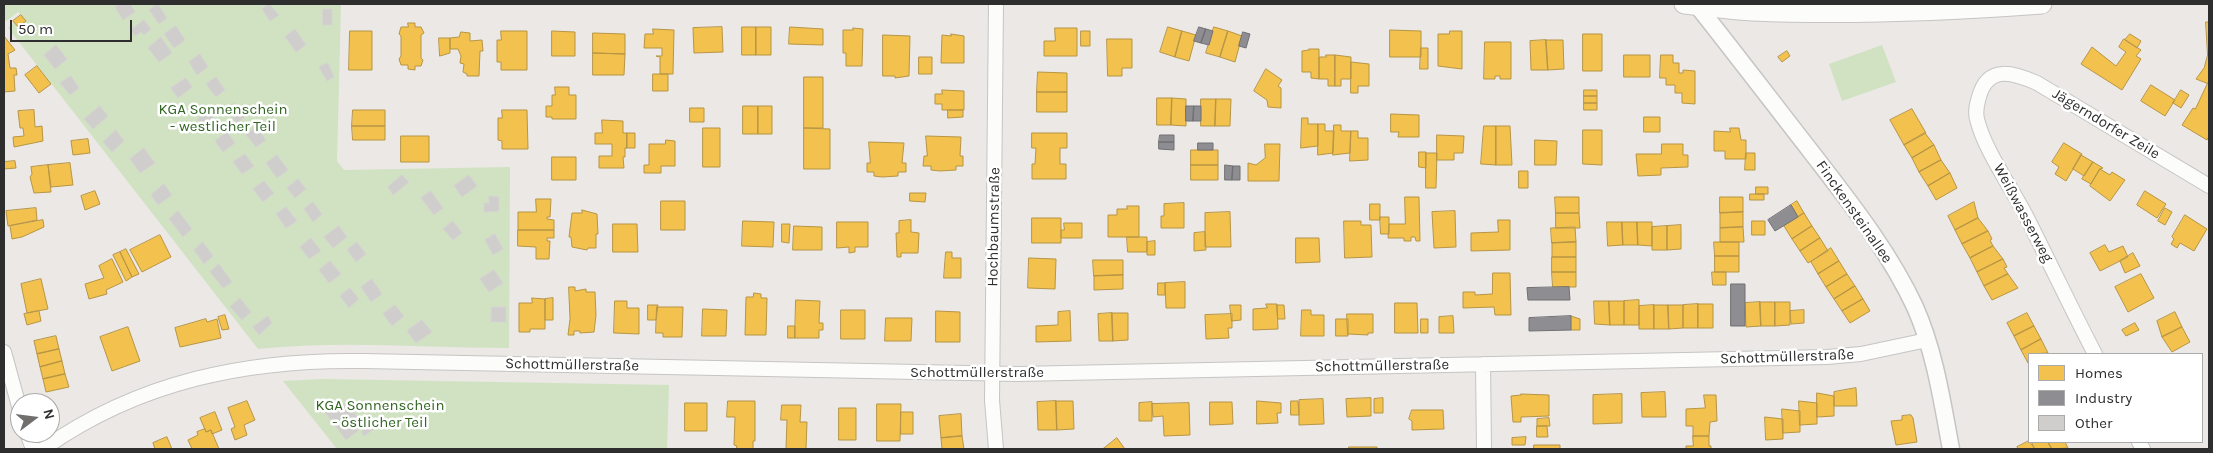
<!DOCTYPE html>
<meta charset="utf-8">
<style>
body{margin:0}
#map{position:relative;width:2213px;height:453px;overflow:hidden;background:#ebe8e5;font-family:Karla,sans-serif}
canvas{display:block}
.frame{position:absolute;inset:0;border:5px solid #2e2e2e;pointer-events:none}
.legend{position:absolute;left:2028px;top:353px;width:175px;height:90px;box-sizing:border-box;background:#fff;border:1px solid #ababab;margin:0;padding:6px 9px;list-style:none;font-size:15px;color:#2e2e2e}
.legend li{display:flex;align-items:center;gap:10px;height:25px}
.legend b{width:25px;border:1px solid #ababab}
.north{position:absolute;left:10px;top:393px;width:50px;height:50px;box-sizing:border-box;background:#fff;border:1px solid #ababab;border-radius:50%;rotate:75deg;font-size:14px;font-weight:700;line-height:20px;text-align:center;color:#2e2e2e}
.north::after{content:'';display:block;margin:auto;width:18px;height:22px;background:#706f6e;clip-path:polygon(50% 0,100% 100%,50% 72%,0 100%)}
.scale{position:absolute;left:10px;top:20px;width:122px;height:22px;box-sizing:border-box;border:2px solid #2e2e2e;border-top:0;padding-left:6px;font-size:15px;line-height:18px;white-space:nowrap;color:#2e2e2e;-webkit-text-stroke:4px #fff;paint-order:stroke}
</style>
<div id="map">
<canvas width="2213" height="453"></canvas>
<div class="frame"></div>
<ul class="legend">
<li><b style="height:14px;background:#f2c14e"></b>Homes</li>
<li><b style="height:14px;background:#8d8d92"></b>Industry</li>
<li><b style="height:14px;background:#d0cecc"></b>Other</li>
</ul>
<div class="north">N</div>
<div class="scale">50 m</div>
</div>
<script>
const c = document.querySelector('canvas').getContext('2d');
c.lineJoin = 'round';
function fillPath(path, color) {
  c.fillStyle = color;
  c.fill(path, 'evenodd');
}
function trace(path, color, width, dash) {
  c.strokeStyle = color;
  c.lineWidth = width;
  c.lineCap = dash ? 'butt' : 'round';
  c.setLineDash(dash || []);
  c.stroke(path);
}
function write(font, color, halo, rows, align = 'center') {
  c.font = font + ' Karla,sans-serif';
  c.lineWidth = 5;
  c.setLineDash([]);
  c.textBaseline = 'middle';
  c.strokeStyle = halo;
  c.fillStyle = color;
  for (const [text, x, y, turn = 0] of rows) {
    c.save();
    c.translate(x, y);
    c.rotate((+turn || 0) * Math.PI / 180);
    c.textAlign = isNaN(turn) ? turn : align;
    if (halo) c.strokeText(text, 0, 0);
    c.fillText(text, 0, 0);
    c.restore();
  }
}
const green = new Path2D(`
 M4,4H341L337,161L344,170L510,167L509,348C426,348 342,340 258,349L8,28L21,15L18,12L6,21L4,18Z
 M1882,45L1896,82L1842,101L1829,64Z
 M324,379L669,385L667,449H337L283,381Z`);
const homes = new Path2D(`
 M21,15L26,21L18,27L13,21Z
 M2206,22H2209V55H2208Z
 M408,23H415V27H421L424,33L421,35V58L423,60L421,66H415V70L408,69V65H401L399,59L401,56V36L399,34L401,27H408Z
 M722,27L723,52L694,53L693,28Z
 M742,27H756V55H742Z
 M756,27H771V55H756Z
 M790,27L823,29V45L789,44Z
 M1168,27L1182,31L1175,57L1160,52Z
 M1214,27L1228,31L1220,57L1206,53Z
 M853,28L863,29L862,66H846V53H843V30H853Z
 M1055,28H1077V56H1044V41H1055Z
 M653,29L674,30L673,74H660V57L656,56H662V48H644L645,34H653Z
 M1390,30L1421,31V57H1390Z
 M350,31H372V70H349Z
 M501,31H527V70H501V62H497V40H501Z
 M552,31L575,32V56H552Z
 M1081,31H1090V46H1081Z
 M1182,31L1196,35L1189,61L1175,57Z
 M1228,31L1242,36L1235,62L1220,57Z
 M1450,31H1462V69L1438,66V34H1449Z
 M461,32L470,33V41L482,40L483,51H480L479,76H467V74L463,72L464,64L460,63L461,56L458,49H450V38L459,37Z
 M593,33L625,34V54L593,53Z
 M951,34L964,36V63H941L942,35L951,36Z
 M1583,34H1602V71H1583Z
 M2130,34L2141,41L2137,48L2125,40Z
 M883,35L910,36L909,76L895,78V76H883Z
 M4,36L15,50L8,54L10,68H16L17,75H14L15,91L4,92Z
 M439,38H450V53L440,56Z
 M1107,39H1132V68H1122V76H1108Z
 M2124,39L2141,50L2136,56L2141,59L2122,90L2081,64L2092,47L2116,66L2126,52L2119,47Z
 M1546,40H1563L1564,69L1548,70Z
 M1546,40L1548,70H1531L1530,41Z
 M1485,42H1511V79H1500V76H1495V79H1484Z
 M1421,48H1428V69H1420Z
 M1309,49H1319V79L1311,78V72H1302V51L1309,50Z
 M1787,51L1790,56L1782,62L1778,57Z
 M593,53L625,54L624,75H593Z
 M1326,55H1335V86H1328V79H1319V57H1326Z
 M1335,55L1351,57V79H1341V86H1335Z
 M1624,55H1650V77H1624Z
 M1661,55H1673V63H1679V73H1683V70L1695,71V104L1682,103V93H1675V85H1666V78H1660Z
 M2208,55H2209V84L2196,79L2204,68Z
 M919,57H932V74H919Z
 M1351,62L1369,64V86H1358V93H1351Z
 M37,66L51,84L39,93L25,75Z
 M1266,69L1282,80L1278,86L1281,88V108L1268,107L1267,100L1254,91Z
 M1038,72L1067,73V92H1037Z
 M653,74H668V91H653Z
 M804,77H823V128H804Z
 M2208,83L2209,84V136L2207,140L2182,125L2193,108L2195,109Z
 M2151,85L2175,100L2165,116L2141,101Z
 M555,87H569V95H576V119H552V117H546V106H552V95H555Z
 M942,90L964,91V110H942V104H935V94H942Z
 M1584,90H1597V96H1584Z
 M2181,90L2189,95L2181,108L2173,103Z
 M1037,92H1067V112H1037Z
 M1584,96H1597V103H1584Z
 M1157,98H1172L1171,125H1157Z
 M1172,98L1186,99V126L1171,125Z
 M1201,99H1216L1215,126H1201Z
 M1216,99H1231L1230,126H1215Z
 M1584,103H1597V110H1584Z
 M743,106H758V134H743Z
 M758,106H772V134H758Z
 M690,108H704V122H690Z
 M1912,109L1926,133L1904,145L1890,120Z
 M34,110L35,127L42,126L43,141L14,147L13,137L24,136L23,128H20L18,111Z
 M353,110H385V126H352Z
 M502,110H527L528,149H502V141L498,140V118H502Z
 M948,110H963V117L948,118Z
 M1391,114L1419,115V137H1398L1399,132H1391Z
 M1644,117H1660V132H1644Z
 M1302,118H1308V124H1318V146L1301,148Z
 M602,120L623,121V133H627V148H625V157H623L624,168H599V156H612V144H595V133H602Z
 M1318,124H1325V131H1334L1333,153L1318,155Z
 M1334,125H1341V131H1351L1350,153L1333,155Z
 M352,126H385V140H353Z
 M1484,126H1496V165L1481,164Z
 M1496,126H1510L1512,165H1496Z
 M703,128H720V167H703Z
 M804,128L830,129V169H804Z
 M1730,128H1739L1741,140H1746V159H1725V151H1714V131L1730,132Z
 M1583,130H1602V165L1583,164Z
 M1351,131H1358V138H1368V160L1350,161Z
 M627,133H635V148H627Z
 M1032,133H1067V148H1060V164H1066V179H1032V164H1035L1036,148H1032Z
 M1925,133L1934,145L1912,158L1904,145Z
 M1437,135L1464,136L1463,153H1454V160H1437Z
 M401,136H429V162H401Z
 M926,136L961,137L960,156H963V166H956V170L940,171L931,170V166H923L924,156H927Z
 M88,139L90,153L73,155L71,141Z
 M666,140L675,141V166H661V173H644V165H649V144H665Z
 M1535,140L1557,141L1556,165H1535Z
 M869,142L904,143L902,163H906V172H898V176L882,177L874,176V172H867V163H870Z
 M2064,143L2082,154L2066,181L2055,174L2059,167L2052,162Z
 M1265,144H1280L1279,181H1248V163L1256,165L1265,158Z
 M1662,144H1683V155H1688V167L1661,168V175L1638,176L1636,154H1661Z
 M1934,145L1941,160L1919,172L1912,158Z
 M1191,150H1218V165H1191Z
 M1419,152H1426V168L1419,167Z
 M1426,153H1437L1436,188H1426Z
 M1746,153H1755V170H1745Z
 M2081,155L2093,162L2084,176L2073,169Z
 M552,157H576V180H552Z
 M1941,160L1950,173L1928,186L1919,172Z
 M15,161L16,168L4,169V162Z
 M2093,162L2103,168L2100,169L2091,184L2082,179Z
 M70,163L73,185L51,187L48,165Z
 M48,165L51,192L34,193L30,177L32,174L31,167Z
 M1191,165H1218V180H1191Z
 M2100,169L2110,175L2112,172L2125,180L2110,201L2090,186Z
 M1519,171H1528V188H1519Z
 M1950,173L1957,188L1936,200L1928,186Z
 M1756,187H1768V194H1756Z
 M95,191L100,204L85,210L81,196Z
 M2145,191L2166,204L2157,218L2137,205Z
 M910,193H926L925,202L910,201Z
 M1750,194H1764V200H1750Z
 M1405,197H1419L1420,241H1416L1415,237H1411V241H1404V238H1388L1389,224H1405Z
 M1555,197H1579V213H1556Z
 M1720,197H1743V212L1720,213Z
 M536,199H551L550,217H547V219L554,220V230H518V212H536Z
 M661,201H685V230H661Z
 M1797,201L1804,213L1798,217L1791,205Z
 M1974,202L1978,218L1955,230L1948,216Z
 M1184,203V228H1161V216H1164V204Z
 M1370,204H1380V220H1370Z
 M1127,206H1139V237H1108V215H1117V209H1127Z
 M36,208L37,220L8,226L6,211Z
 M2165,208L2172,212L2165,225L2158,221Z
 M582,210L597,214L598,234H596V248H588L587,250L572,247L571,237H569L572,213H582Z
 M1455,211L1456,247L1434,248L1432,212Z
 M1230,212L1231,247H1205V213Z
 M1743,212V227L1720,228V213Z
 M1556,213H1579L1580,228H1556Z
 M1804,213L1812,226L1792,239L1784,226Z
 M2185,215L2207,229L2194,251L2180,243L2177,248L2171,244L2174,239L2172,237Z
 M1380,217H1389V234H1381Z
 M1032,218H1061V243H1032Z
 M1978,218L1988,231L1962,244L1955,230Z
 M43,220L44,227L22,237L12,239L10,226Z
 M911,220V232L919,233L918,253H901V257H897L896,233H899V221Z
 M1498,220H1510V250L1471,251V233L1498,232Z
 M743,221L774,222L773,247L742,246Z
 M1344,221H1361V225H1371L1372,257L1345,258Z
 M1752,221H1765V235H1752Z
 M837,222H868V247H855V252L849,253V247L837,248Z
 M1607,222H1622L1623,245L1608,246Z
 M1622,222H1637L1638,245H1623Z
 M1637,222H1652V246L1638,245Z
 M1064,223H1082V238H1061V230H1064Z
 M613,224H637L638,252H613Z
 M782,224H790L789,243L782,242Z
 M1681,225V249L1667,250V226Z
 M794,226L822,227V250H793Z
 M1667,226V250H1652V227Z
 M1812,226L1820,238L1800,251L1792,239Z
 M1743,227L1744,242H1720V228Z
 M1551,228L1575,227L1576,242L1552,243Z
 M518,230H554V238H547V241H550L549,259H536V247L518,246Z
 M1988,231L1992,239L1990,240L1993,246L1970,258L1962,244Z
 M1205,232L1206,250L1194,251V233Z
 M160,235L171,257L142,272L130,250Z
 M1127,237H1147V252H1128Z
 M1296,238H1319L1320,262L1296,263Z
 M1820,238L1828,251L1808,263L1800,251Z
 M1155,241V255H1147V242Z
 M1576,242V257H1552V243Z
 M1714,242H1739V256H1715Z
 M2105,245L2109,252L2123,246L2128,257L2100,271L2090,253Z
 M1993,246L2003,259L1977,272L1970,258Z
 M1831,248L1839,261L1818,274L1811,262Z
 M126,249L139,274L132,277L120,252Z
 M120,252L132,277L126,281L113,255Z
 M946,252H952V258H961V278H944Z
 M2133,253L2140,266L2125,273L2120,261Z
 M1715,256H1739V272H1715Z
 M1552,257H1576V272H1552Z
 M1029,258L1056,259L1055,289L1028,288Z
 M112,259L123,282L106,290L107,294L89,299L85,284L104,278L99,266Z
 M2003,259L2007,267L2004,268L2008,274L1984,286L1977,272Z
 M1093,260H1123V275L1094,276Z
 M1839,261L1847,274L1826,287L1818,274Z
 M1552,272H1576V287H1553Z
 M1712,272H1726V285H1713Z
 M1493,273H1510L1511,315H1495L1494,307L1463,308V292H1475V295L1492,294Z
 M1847,274L1855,286L1834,299L1826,287Z
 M2008,274L2018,288L1992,300L1984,286Z
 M2141,274L2154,298L2128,312L2115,287Z
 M1123,275V289L1094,290V276Z
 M41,279L48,309L27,313L21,284Z
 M1185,282V308H1166L1165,283Z
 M1158,283H1165V295H1158Z
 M1855,286L1863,299L1842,311L1834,299Z
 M569,287H575V291L586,289V292H595L596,315L594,332L580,333V331H574V335H568L570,319Z
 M754,293L761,294V298H767L766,335H745L746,297H753Z
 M532,298L545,299V329H530V332H519V303H532Z
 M553,298V320H545V299Z
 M1863,299L1870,311L1850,323L1842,311Z
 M796,300L820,301L819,323H823V330H819V338H795Z
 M1639,300V325H1624V301Z
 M615,301H627V308H639V334L614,333Z
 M1594,301H1609L1610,325L1595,324Z
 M1609,301H1624V325H1610Z
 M1760,302L1761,326L1746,327L1745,303Z
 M1760,302H1775V326H1761Z
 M1775,302H1790V325L1775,326Z
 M1395,303H1417L1418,333H1395Z
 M1266,304H1277L1278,329L1253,330V309L1267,308Z
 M1698,304H1713V328H1698Z
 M1698,304V328H1683V305Z
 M648,305H658L656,320H648Z
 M1230,305H1241V320L1232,321Z
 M1277,305H1284L1285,319H1278Z
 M1654,305H1668L1669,329H1654Z
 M1654,305V329H1639V306Z
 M1668,305H1683V328L1669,329Z
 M657,307H683L682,337H663V333H656Z
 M703,309L727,310L726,336H702Z
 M841,310H865V339H841Z
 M1302,310H1311V315H1324V336H1301Z
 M1804,310V323L1791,324L1790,311Z
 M39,311L41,321L27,325L24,314Z
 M936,311L960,312V342H936Z
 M1070,311L1071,341L1036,342V326L1058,325V312Z
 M2175,312L2182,327L2162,337L2157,321Z
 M1112,313L1113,341H1099L1098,314Z
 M1112,313H1128V340L1113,341Z
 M2027,313L2034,326L2014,336L2007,323Z
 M1232,314V328H1228L1229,338L1206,339L1205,315Z
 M1347,314H1373V333H1368V335L1348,334Z
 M225,315L229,329L222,330L218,317Z
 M1453,316L1454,333H1439V317Z
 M1571,316L1580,319V330H1571Z
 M886,318H912L911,341H885Z
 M206,319L207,322L217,319L221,338L180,347L175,328Z
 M1336,319H1348V336H1336Z
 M1421,319H1428V333H1421Z
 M2135,323L2139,330L2126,336L2122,330Z
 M788,326H795V338H788Z
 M2034,326L2041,339L2021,350L2014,336Z
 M128,327L140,361L112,371L100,337Z
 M2182,327L2190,342L2172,352L2162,337Z
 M56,336L59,349L37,354L34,341Z
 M2041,339L2048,353L2029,354L2028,363L2021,350Z
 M59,349L62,361L40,367L37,354Z
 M62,361L65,374L43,379L40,367Z
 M65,374L69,387L46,392L43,379Z
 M1856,388L1857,406H1834V392Z
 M1665,392L1666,417H1642L1641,393Z
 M1817,393L1834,396V416L1817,417Z
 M1521,394L1549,395V416L1521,417V422H1513L1511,396L1521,395Z
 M1622,394V423L1593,424V395Z
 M1704,395H1716L1717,421L1710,422L1709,436H1693V426H1686V409L1705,408Z
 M1371,398V416L1347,417L1346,399Z
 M1383,398V413H1374V399Z
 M1323,399L1324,424L1299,425V400Z
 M247,401L255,420L244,425L247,435L235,440L231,429L235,427L228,408Z
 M728,401H755V441H753V449H736L737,446L734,445L735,417H727Z
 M1056,401H1073L1074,429L1057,430Z
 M1056,401L1057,430H1038L1037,402Z
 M1257,401L1281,403V413H1277L1278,423L1257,424Z
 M1291,401H1298L1299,415H1291Z
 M1799,401L1817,403V424L1800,425Z
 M1152,402V421H1139V403Z
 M1210,402H1232L1233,424L1210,425Z
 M685,403H707V431H685Z
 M1189,403L1190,435L1164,436L1163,416L1153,417L1152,404Z
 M877,404H901L900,441H877Z
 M782,405H801L800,422H807L806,449H786L787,420H781Z
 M839,408H856V440H839Z
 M1782,409L1800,411V432L1783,433Z
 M1412,410H1443L1444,429L1412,430V421L1409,419Z
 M215,412L222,430L212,434L211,430L206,432L200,418Z
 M901,412H913V434H901Z
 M961,414L962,436L941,438L939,416Z
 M1911,415L1913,418L1917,442L1896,445L1891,421L1902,420V416Z
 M1765,417L1783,419V439L1766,440Z
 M1549,418L1550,426H1537V419Z
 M1537,426H1547L1548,437H1537Z
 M205,429L206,432L211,430L219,449H192L188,440L198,435L197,432Z
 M962,436L964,449H942L941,438Z
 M1693,436H1709V446H1711V449H1686V446H1693Z
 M167,437L172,449H155L153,443Z
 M1526,437L1525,445H1512V438Z
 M1117,438L1125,449H1103Z
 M2029,441L2035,449H2019L2017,447Z
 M2032,442H2048L2052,449H2035Z
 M2048,442H2065L2068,448L2052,449Z
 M1534,445H1560V449H1534Z
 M1349,447H1377V449H1349Z`);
const industry = new Path2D(`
 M1199,27L1206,29L1201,43L1194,41Z
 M1206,29L1213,31L1209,45L1201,43Z
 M1243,32L1250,34L1246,48L1239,46Z
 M1186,106H1194L1193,121H1186Z
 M1194,106H1201V121H1193Z
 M1160,135H1174V142H1159Z
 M1159,142H1174V150L1159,149Z
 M1198,143H1213V150H1198Z
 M1225,165L1233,166L1232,180H1225Z
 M1233,166H1240V180H1232Z
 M1791,205L1798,217L1775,231L1768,220Z
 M1731,284H1745V326H1731Z
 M1569,287L1570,300H1528L1527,288Z
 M1571,316V330L1529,331V318Z`);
const building = new Path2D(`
 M120,4H130L135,12L123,20L115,7Z
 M158,4L167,18L159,24L149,10Z
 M269,4L279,15L270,21L262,9Z
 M323,9H332V25H323Z
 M144,20L151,29L144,35L141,32L135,36L131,30Z
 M176,26L185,40L174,48L164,34Z
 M295,29L306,45L296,52L285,37Z
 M161,37L172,53L159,62L148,48Z
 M56,45L67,59L55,69L44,55Z
 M200,54L208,67L197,75L189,62Z
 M328,63L334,77L327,81L319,67Z
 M71,76L79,88L70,95L60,83Z
 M216,77L225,90L216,97L206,84Z
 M186,78L192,87L178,98L171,88Z
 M235,103L246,116L237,123L226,110Z
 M100,106L108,116L93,129L84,119Z
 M205,106L214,117L202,126L198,119L201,116L198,111Z
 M256,127L266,140L256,147L246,135Z
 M116,130L124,141L112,152L103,142Z
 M227,132L235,143L223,152L215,141Z
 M144,148L155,163L140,173L130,159Z
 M245,154L254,166L242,174L233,162Z
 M277,155L288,170L277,178L266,163Z
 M402,175L409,182L393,195L388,187Z
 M469,175L477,186L462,197L454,186Z
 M298,179L306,189L295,198L287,188Z
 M264,181L274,193L263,202L253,189Z
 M164,184L172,195L158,205L151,195Z
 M431,191L443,208L434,215L421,198Z
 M489,196L499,197V211L484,212V203H489Z
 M313,202L322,214L313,222L304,209Z
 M286,207L297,221L286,228L276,214Z
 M178,211L192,229L183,237L169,219Z
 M453,221L462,233L453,240L443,229Z
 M339,226L347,237L333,248L324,237Z
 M495,234L503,249L493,255L485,240Z
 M311,238L321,251L309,259L300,247Z
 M203,242L213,256L204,264L194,250Z
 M357,242L366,254L356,262L347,250Z
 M330,261L341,274L329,283L319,270Z
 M219,264L232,282L223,288L210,272Z
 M494,270L503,283L489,292L480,279Z
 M372,279L382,294L371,302L361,287Z
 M350,288L359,299L349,308L340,296Z
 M240,298L251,312L242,320L230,307Z
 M395,305L404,316L392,326L383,314Z
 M492,307H506V322H491Z
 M268,316L272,323L259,335L253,327Z
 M422,320L432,332L416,343L407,331Z
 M346,402L359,419L352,424L358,431L346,440L324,411L334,404L338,409Z
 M368,416L377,427L364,436L361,432L365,429L360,422Z`);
const minor = new Path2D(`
 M4,352L20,410
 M2095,354C2071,308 2049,261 2025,214C2011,187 1984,149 1977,119C1975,111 1977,104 1979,97C1988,64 2014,73 2037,83L2209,186
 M1483,364L1484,449
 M27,433L33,449
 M2139,442L2143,449
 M43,449C139,381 248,359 364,361L1018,374L1827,357L1861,354L1927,340
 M996,449L992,400L996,4`);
const tertiary = new Path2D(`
 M1696,4C1735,53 1773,103 1812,153C1849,201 1889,251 1915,307C1935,352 1942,401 1951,449`);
const secondary = new Path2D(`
 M1684,4C1707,6 1730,10 1753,11C1849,15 1946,11 2042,4`);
const parkNames = [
 ["KGA Sonnenschein",223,110],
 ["- westlicher Teil",223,127],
 ["KGA Sonnenschein",380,406],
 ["- östlicher Teil",380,423]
];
const streetNames = [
 ["Jägerndorfer Zeile",2106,124,31],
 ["Finckensteinallee",1854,212,55],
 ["Weißwasserweg",2023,213,62],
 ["Hochbaumstraße",994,227,-89],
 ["Schottmüllerstraße",1787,357,-2],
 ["Schottmüllerstraße",572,365,1],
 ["Schottmüllerstraße",1382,366,-1],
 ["Schottmüllerstraße",977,373]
];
fillPath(green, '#d0e2c2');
fillPath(homes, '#f2c14e');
trace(homes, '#b79544', 1);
fillPath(industry, '#8d8d92');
trace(industry, '#707074', 1);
fillPath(building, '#d0cecc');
trace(building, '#d6d4d1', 1);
trace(minor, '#c6c5c4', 16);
trace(tertiary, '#c6c5c4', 19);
trace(secondary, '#c6c5c4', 21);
trace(minor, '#fcfcfb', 14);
trace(tertiary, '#fcfcfb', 16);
trace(secondary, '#fcfcfb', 19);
write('15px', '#326623', '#fff', parkNames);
write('15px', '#2e2e2e', '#fff', streetNames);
</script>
